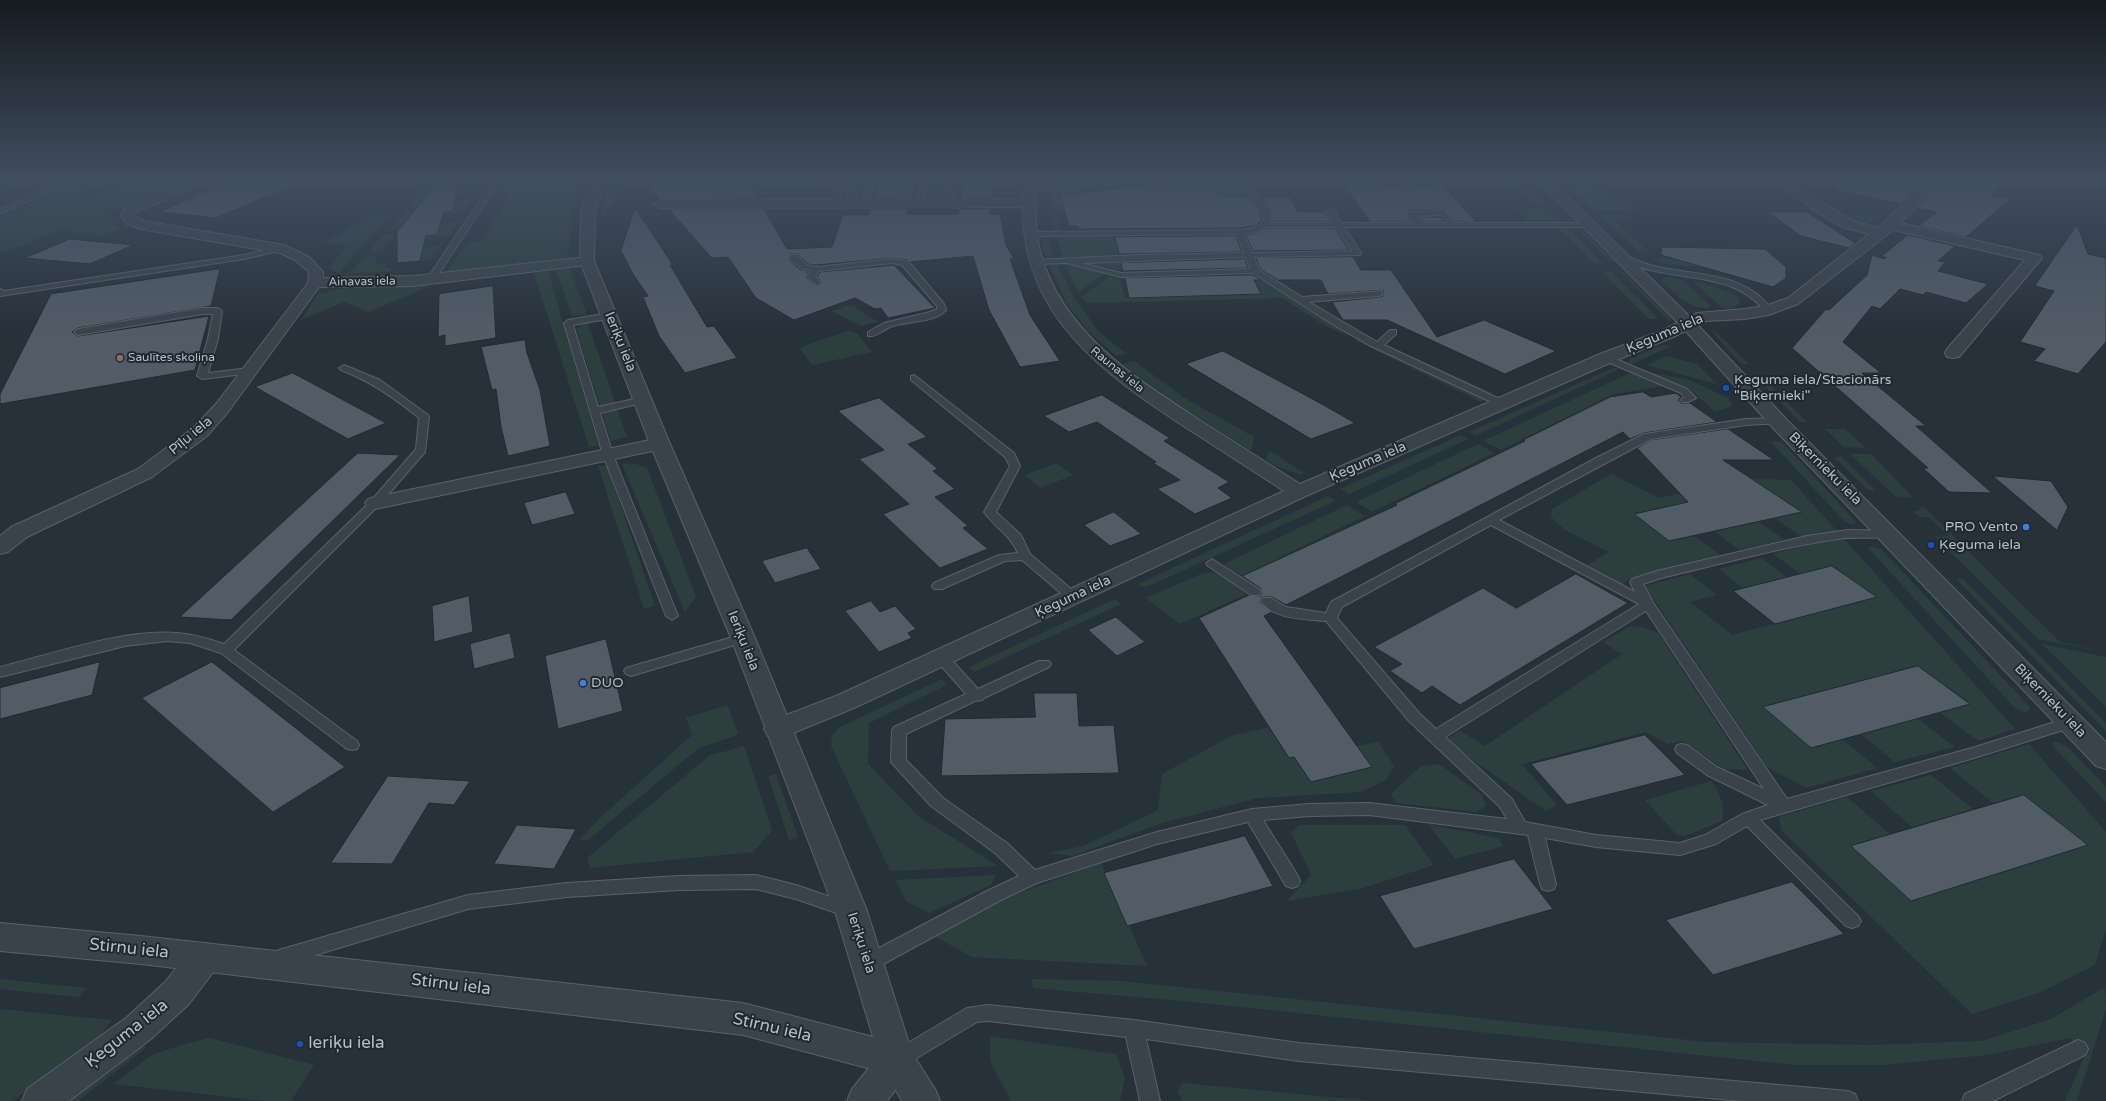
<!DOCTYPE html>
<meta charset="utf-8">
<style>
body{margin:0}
canvas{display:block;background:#27313a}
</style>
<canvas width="2106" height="1101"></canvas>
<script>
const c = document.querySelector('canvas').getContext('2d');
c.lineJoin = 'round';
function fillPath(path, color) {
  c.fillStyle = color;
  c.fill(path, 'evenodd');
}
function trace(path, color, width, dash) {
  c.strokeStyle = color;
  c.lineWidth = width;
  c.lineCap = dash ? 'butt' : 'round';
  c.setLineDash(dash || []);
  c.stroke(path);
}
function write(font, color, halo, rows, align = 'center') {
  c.font = font + ' "Varela Round",sans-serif';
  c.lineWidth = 4;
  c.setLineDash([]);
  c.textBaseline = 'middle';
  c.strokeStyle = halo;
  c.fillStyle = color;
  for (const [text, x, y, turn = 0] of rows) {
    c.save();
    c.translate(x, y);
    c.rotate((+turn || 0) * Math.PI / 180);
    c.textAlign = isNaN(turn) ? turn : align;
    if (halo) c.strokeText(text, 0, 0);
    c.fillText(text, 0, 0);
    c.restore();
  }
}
const green = new Path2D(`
 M0,179H69L47,188H36L45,183H21L0,192V184L4,182L0,183Z
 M78,179H136L89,191L45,198Z
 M147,179L190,180L113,210L109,215L120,229L102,236L61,230L0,254V217L41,199L100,197L109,192L105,190Z
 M520,179H584L575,204L567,258L446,272L469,242L482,241L511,193H499L504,185L518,184Z
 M612,179H623L605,217H601L607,189Z
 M851,179H863L855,200H844Z
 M933,179H943L939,198L928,197Z
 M1051,179H1132L1051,187Z
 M1204,179H1233L1247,197L1226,206L1052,210V190L1082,187L1085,191L1061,194L1072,206L1217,190Z
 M1505,179H1519L1544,204H1535L1516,184H1510Z
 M1560,179H1589L1619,205H1629L1637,211H1594Z
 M1781,179H1786L1837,213L1880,218C1859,237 1801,192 1781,179Z
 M486,181L477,192L456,195V191L467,190V183Z
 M428,184H437L418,206H410Z
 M472,199L463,213L443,215L444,212L453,211L455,201Z
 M1238,208L1255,214L1245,229L1243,230L1053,232L1052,214H1058L1060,231L1245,229Z
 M1516,208H1547L1564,224H1530Z
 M406,210H415L399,229H389Z
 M390,213L339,273L329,267L347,246L324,242L375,216Z
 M1599,215H1628L1631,217H1610L1649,252L1640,253Z
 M459,221L450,236L425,239L426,236L441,223Z
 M1567,227L1602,263H1594L1558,228H1347Z
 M1575,227H1579L1615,262H1611Z
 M384,234H395L381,251L369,252Z
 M1057,235H1235L1239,243L1134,251L1137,256L1062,258Z
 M1046,236L1054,258L1046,256L1041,239Z
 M442,245L431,260L420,261L423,248Z
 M377,256L376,265L387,264L386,268H394L390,272L350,273L364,257Z
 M1240,257L1242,268L1125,272L1087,262L1136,259Z
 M1648,257L1657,259H1719V268L1667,264Z
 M1056,262L1073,296L1099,332L1127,354L1116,356L1087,330L1068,306L1049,265Z
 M1063,263H1067L1105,273L1079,292Z
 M569,266L587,315L572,316L555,267Z
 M548,271L598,445L589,447L534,273Z
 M1602,272H1611L1636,297L1642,299H1639L1658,319H1649Z
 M1621,272H1624L1671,319L1669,321Z
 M1110,276L1120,280L1125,298L1261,294L1252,277H1259L1327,322L1350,333L1345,335L1326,326L1282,298L1086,303L1082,297Z
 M1669,277L1681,280L1710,305V308C1690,310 1676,295 1663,282V278Z
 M1693,281L1729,292L1739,298V304L1733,308H1722Z
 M421,285L429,286L369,312L344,302L301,320L318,294L345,288Z
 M847,306H853L878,322L861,326L832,311Z
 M587,321L627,437L611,441L576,329Z
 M1714,330L1749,364H1742L1712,332Z
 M848,331L857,333L872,352L812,365L800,349L803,346Z
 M1359,339L1486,400L1481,402L1355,340Z
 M1386,345L1395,349L1492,393L1488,395L1383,346Z
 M1667,345L1671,346L1632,364L1628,362L1630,359L1657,346Z
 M1667,356L1697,364L1717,384L1647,365Z
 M1134,361L1186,399L1254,437L1251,451L1169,398L1122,364Z
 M1613,368H1617V370L1475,436L1469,432Z
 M1649,372L1689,380L1729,398L1732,406L1715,412L1691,390Z
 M1628,374H1635L1664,386L1613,394L1501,450L1483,441Z
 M1762,383H1768L1807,422H1800Z
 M1825,429H1845L1866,448L1844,447Z
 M1461,435L1468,439L1349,494L1340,489Z
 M1776,441L1782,442L1856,522L1853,525L1845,522L1771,442Z
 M1478,444L1494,453L1372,512L1356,502Z
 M1270,451L1304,473L1302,475L1281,468L1265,460Z
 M1850,454H1871L1914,498L1895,496Z
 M1834,457H1842L1875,490H1868Z
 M1056,463L1073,475L1040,488L1025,475Z
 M622,464H636L647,468L696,597L685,612Z
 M598,466H607L655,606L644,609Z
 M1611,474L1659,498L1754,479L1791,480L1838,532L1803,538L1775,518L1801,512L1764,487L1635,513L1669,541L1694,536L1720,555L1628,579L1622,585L1586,566L1609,552L1565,530L1551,517L1552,509Z
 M1328,496L1335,501L1149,586L1141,587L1138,584Z
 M1347,505L1365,516L1242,576L1224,564Z
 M1924,507L2060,642L2106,652L2038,639L1935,537L1949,536L1928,517H1920L1913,511H1919V508Z
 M1759,522L1785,540L1739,550L1714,531Z
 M1845,540L2015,729L1978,741L1939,712L1970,703L1918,666L1764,707L1811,748L1842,739L1877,768L1806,788L1767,767L1645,586L1690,574L1717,595L1690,602L1732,635L1876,597L1832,566L1801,574L1773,554L1812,544Z
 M1871,546L1881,549L2030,707L2026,713L2014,707L1869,549Z
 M1761,558L1787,577L1743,588L1719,569Z
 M1211,572L1221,575L1247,594L1180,624L1146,598L1203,573Z
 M1956,579H1963L2106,723V731Z
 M1115,599L1121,604L974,672L969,667Z
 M1631,626L1643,627L1658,633L1748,770L1724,769L1683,741L1668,744L1646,732L1522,764L1557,805L1546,811L1449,743V737L1460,731L1485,746L1622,654L1603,642Z
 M2042,644L2106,657V707Z
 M942,679L946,685L869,723L868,764L918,816L998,866L890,871L831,746L832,736L838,728Z
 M727,705L738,733L734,736L699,748L588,840H579L600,818L692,735L686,718Z
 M1917,718L1955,747L1895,762L1861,734Z
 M1269,727L1289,758L1378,742L1394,766L1386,780L1361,792L1258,798L1162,823L1072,856L1048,853L1084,846L1158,810L1162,774L1231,736Z
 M2054,741L2067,746L2106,787V802L2052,745Z
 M2029,744L2106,832V930L2095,965L2039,993L1972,1014L1781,830L1779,817L1847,797L1891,835L1852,847L1911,901L2088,845L1994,804L1950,768Z
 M744,746L772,831L753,852L590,868L587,858L709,756Z
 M1439,764L1482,795L1486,806L1476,812L1396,803L1391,794L1421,766Z
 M776,774L798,837L789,840L768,776Z
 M1931,775L1974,810L1913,828L1871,791Z
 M1711,781C1720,794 1726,805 1722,821L1685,836L1677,835L1645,800Z
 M1428,824L1498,838L1504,846L1455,859Z
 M1300,825H1405L1434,865L1363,888L1287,901L1311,875L1291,832Z
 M1101,863L1147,966L972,957L934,936L1007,898Z
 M995,875L991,885L929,913L906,901L896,880Z
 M0,979L86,988L78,997L0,989Z
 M1032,979L1122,981L1707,1042L1870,1045L1982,1041L2051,1019L2105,987L2106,1009L2077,1101H2065L2084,1057L2070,1038L1987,1055L1882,1065H1795L1183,1001L1033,988Z
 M0,1009L112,1020L101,1035L13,1101H0Z
 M990,1036L1116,1054L1125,1078L1120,1101H1011L990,1061Z
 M210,1038L314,1065L291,1101H266L114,1084L152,1055L178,1046Z
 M139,1045L147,1047L78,1101H65Z
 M1183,1083L1372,1101H1183L1177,1091Z`);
const building = new Path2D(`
 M234,179H307L216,218L160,212Z
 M441,179H459L453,211L444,212L437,235L426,236L420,261L397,263V232Z
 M881,179H916L911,198H875Z
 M965,179H994L992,198H962Z
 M1837,179H1927L1901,204L1836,190Z
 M1945,179H2005L1991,195L2010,199L1966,237L1919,226L1937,212L1917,208Z
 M1200,180L1221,197H1250L1259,209L1262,220L1256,225L1240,228L1079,229L1078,226H1069L1060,195Z
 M1381,180L1385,186L1442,185L1476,222H1456L1444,210H1409L1407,215L1412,222H1370L1341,181Z
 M648,185H750L758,198L660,199Z
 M1262,197H1290L1298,212H1325L1330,222H1273L1269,208Z
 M635,208L673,265H670L707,327L714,326L737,358L685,373L659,336L643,297L648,296L633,274L621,251Z
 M669,209H764L787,249L832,247L843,215H869L871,209H908L906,214H958L960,209H990V214H1000L1006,245L1014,259H1010L1030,315L1060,361L1020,367L989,310L973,256L910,262L908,260L893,258L817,265L808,264L797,254H790L789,260L801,270L808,271L806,277L817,286L822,283L817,276L820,272L894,265L935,308L888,318L881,308L875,309L855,298L794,320L756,298L728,257L712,258Z
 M1768,212H1807L1855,243L1849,248L1801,236Z
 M1420,217H1441L1445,222H1424Z
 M2077,225L2088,254L2106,258V342L2078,374L2034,361L2045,349L2020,342L2054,291L2035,286Z
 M1266,228H1335L1349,250L1253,251L1246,235L1257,233Z
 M1908,235L1955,246L1938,261L1945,262L1938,271L1988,284L1966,303L1926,292L1923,295L1900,289L1880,309L1872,306L1843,342L1881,373H1862L1926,426H1916L1992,493L1949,492L1923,468H1928L1792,348L1826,309L1829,310L1867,275L1872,255L1884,259L1886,257H1881Z
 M1236,236L1242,252L1119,254L1115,237Z
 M70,239L133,245L90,264L25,258Z
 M1662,247L1765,249L1786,267V278L1773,287L1661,255Z
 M1353,257L1361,270H1391L1437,337L1484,320L1556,351L1505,374L1387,320H1343L1332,302L1379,297L1383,296V290L1328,294L1321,280H1278L1260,269L1256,258Z
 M1245,259L1248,268L1123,271L1121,263Z
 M220,269L211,306L78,328L72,332L78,336L209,316L195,370L0,404V394L51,294Z
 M1253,275L1261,280H1254L1261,294L1129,298L1125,278Z
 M493,286L496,338L445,346V335L438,337L439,294Z
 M525,340L527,353L540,390L550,446L508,456L501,427L496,389L492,390L481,347Z
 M1223,351L1320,403L1355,423L1311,439L1186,364Z
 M293,373L386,423L348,439L255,387Z
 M1643,392L1651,397L1676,393L1681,397L1678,400L1681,403H1690L1717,422L1644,433L1630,439L1623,432L1286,605L1272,597H1262L1260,602L1272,612L1264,616L1372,767L1311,782L1294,757L1289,758L1199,618L1249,595L1260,596L1262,593L1260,588L1242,576L1397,505L1394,504L1525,441L1523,440L1610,397Z
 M1102,395L1170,438L1164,441L1229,482L1218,488L1232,498L1195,514L1157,489L1180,480L1153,463L1156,462L1097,422L1069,432L1044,416Z
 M879,398L927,437L908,444L938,469L933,471L955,489L935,497L968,526L963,528L988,549L940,568L883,514L909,504L859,459L884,450L838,411Z
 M1728,429L1774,460H1723L1802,512L1669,541L1634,514L1688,502L1637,448L1651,440Z
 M358,453L400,455L231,620L180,617Z
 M1993,476L2051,481L2068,507L2057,530Z
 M566,492L575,514L532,525L524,503Z
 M1114,512L1141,534L1110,546L1084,525Z
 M807,548L821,569L775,583L762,561Z
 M1832,566L1877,597L1775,624L1733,591Z
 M1576,574L1628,603L1460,705L1432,686L1422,693L1390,671L1402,664L1374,647L1483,588L1516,608Z
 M469,596L473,632L434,642L432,606Z
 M871,601L880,612L895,606L916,629L908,633L912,638L879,652L845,611Z
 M1116,617L1145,642L1117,656L1088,630Z
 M510,633L515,658L474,669L470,644Z
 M606,639L623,711L558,729L545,656Z
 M100,662L92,695L0,719V688Z
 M212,662L345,767L273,812L142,698Z
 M1918,666L1970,704L1811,748L1763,707Z
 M1034,693H1077L1079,726L1114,725L1119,773L941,776L945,719L1035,717Z
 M1645,735L1685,775L1567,805L1531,764Z
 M388,776L470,781L454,805L429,803L392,864L331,863Z
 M2024,795L2088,845L1911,901L1851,846Z
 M517,825L576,829L554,869L494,864Z
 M1245,836L1273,886L1127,926L1104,873Z
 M1514,859L1553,909L1414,949L1380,896Z
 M1792,882L1844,934L1713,975L1666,920Z`);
const service = new Path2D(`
 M66,179H76L0,214V209Z
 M494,179H501L434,281H428L427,279Z
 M847,179L838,204L834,206L830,204L839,183L628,182L625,180Z
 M869,179H876L868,203L861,205Z
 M922,179H928L923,203L919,205L915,203Z
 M950,179H956L952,203L948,205L944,203Z
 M1121,179H1151L1030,192L1027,190L1030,188Z
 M1239,179H1246L1268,208L1272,220L1270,223H1333L1326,212L1330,210H1333L1341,223H1415L1408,214L1409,212L1444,211L1455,223H1590L1594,225L1590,227H1344L1361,253L1360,255L1254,257L1259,270L1302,297L1382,291V295L1379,296L1309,302L1377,342L1390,330H1396V334L1384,345L1506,402V406L1502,407L1369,345L1332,324L1253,273L1121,277L1067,263L1036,264L1032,262L1036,260L1137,255L1244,253L1237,234L1031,236L1027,234L1031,232L1240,230C1249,229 1260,228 1264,220L1260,208ZM1442,215L1448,223H1423L1417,216ZM1266,227H1336L1352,251L1252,253L1244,234L1257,232ZM1246,257L1250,269L1121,273L1082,263Z
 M279,246L283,248L282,250L244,259L0,296V289L4,291L244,255Z
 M1617,254H1623C1634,259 1646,265 1658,267C1698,276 1746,272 1772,310L1765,312C1740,277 1694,280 1655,271C1642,269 1630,263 1617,258Z
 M790,255H796L807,265L817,267L893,259L908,261L944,304L946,310C934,323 909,321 893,326C885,328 876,338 868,336V332L884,323L930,312L937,309V306L902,265L893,263L819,271L815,276L821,283L817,285L807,276L811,270L802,269L790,259Z
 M203,308H218L222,311L218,339L208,373L249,368L252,369V373L202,379L197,376L208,339L213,314H203L78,335L74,332L78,329Z
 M609,313L613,316L612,318L573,325L598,407L643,397L648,400L646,402L600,413L613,455L678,616L672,620L666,616L603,455L564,323L568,320Z
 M1606,355L1687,389L1696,398L1688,402H1682L1680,400L1684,397L1681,393L1603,360V356Z
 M344,365L380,380L428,415L429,417L425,452L379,505L234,650L357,741L359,745L357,749L352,750L347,749L221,653L190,643L167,641L125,646L0,677V667C53,654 122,629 176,633C193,634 209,639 224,644L371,501L416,449L419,418C395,398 370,381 341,370L339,368Z
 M914,375L1014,453L1020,466L996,512L1021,535L1030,554L1077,594L1079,597L1077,600H1069L1022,560L1005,561L942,589H934L932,586L934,583L999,555L1018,553C1009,533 996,529 984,512L1010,466L1005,457L911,380V376Z
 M1778,418L1783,421L1782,423L1746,425L1651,439L1499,520L1635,592L1630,582L1632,579L1657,571L1807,536L1848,530L1891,531L1893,533C1888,540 1855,537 1846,538C1783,546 1722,564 1661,578L1643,584L1654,604L1787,799L1972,748L2071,717L2076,718L2078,722L2076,726L1974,758L1760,820L1858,916L1861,921L1858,926L1852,928L1846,926L1747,826L1716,844L1680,855L1596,847L1545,838L1556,884L1554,889L1548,891L1542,889L1540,884L1528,835L1369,815L1309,816L1263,820L1298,876L1300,881L1298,886L1292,888L1286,886L1248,822L1157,844L1037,883L1001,900L874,969L868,971L862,969L859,963L862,957L989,890L1019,876L995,853L931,806L891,762L892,731L894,727L966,694L937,661L935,658L937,655H947L978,689L1039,661H1049L1051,664L1049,667L984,698L982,700L975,701L906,734V760L943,798L1007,843L1035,870L1157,832L1252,809L1309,804L1369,803L1507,819L1500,807L1409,721L1326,621C1307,619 1273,620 1261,601L1263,598H1271L1286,607L1326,613L1331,602L1596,458L1644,434L1746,419ZM1491,525L1639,604L1436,729L1419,713L1337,618L1342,607ZM1646,611L1764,789L1717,767L1687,745L1682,744L1677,745L1675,749L1677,753L1707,775L1768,805L1742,814L1705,835L1680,843L1596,835L1525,822L1512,799L1445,737Z
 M1212,559L1259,589L1261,592L1259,595H1251L1208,566L1206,563Z
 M743,634L748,635L750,638L748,641L631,676L626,674L624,671L626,668Z
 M756,875L796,885L848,903L854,905L857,910L854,915L848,917L796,899L756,889L679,890L567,897L468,909L279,966L273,963L270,958L273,953L279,950L468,895L567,883L679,876Z
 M988,1005L1134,1020L1299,1043L1848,1091L1855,1094L1858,1101H1742L1299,1061L1146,1039L1160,1101H1140L1126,1037L988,1021L977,1022L905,1065L898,1068L891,1065L888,1059L891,1053L967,1008Z
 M2078,1040L2085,1043L2088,1049L2085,1055L1993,1101H1962L1965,1094Z`);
const minor = new Path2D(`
 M195,179H213L143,209L135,213V216L144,221L284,245L309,257L323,272V278L413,276L587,257L592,258L594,261L592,264L587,265L413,286L319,287L228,412L207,436L152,477L27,537L8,552L0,554V536L11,527L138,469L193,428L216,404L308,283L309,272L307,270L295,260L280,253L141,229L127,224L121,216L124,208L133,203Z
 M1024,179H1036C1036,204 1034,230 1041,255C1064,333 1134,377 1198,419C1232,441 1266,462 1300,484L1600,354L1661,331L1697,313L1745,309L1765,306L1788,298L1869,234L1843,227L1823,216L1770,179H1785L1853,221L1878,228L1930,179H1944L1900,223L2035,254L2040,255L2042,258L1959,357L1953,358L1947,357L1945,353L1947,349L2025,260L1893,230L1798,304L1768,315L1745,319L1706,321L1673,337L1612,362L1306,496L854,708L786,736L777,738L768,736L764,729L768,722L836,696L1284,491C1251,470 1218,448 1185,427C1104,374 1021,315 1023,207L660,208L653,204L660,200L1023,199Z
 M660,438L667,440L670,444L667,448L375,509L368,507L365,503L368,499L375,497Z
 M205,943L217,947L221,957L217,967L189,1004L151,1039L69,1101H22L27,1089L127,1017L165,982L193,947Z
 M897,1043L909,1048L915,1060L909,1072L887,1101H847L852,1089L885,1048Z`);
const tertiary = new Path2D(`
 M593,179H605L595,212L594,261L670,444L755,638L867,911L912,1053L935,1089L940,1101H902L886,1073L743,1035L141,964L0,951V923L141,936L743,1003L873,1037L835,911L731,638L650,444L580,261L581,212Z
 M1536,179H1550L1693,320L1788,421L2106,742V769L2096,766L1774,429L1681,326Z`);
const markers = [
 [120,358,4,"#8d6e63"],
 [1726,388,4,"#1a4fb4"],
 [2026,527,4,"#3f7fe0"],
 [1931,545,4,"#1a4fb4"],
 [583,683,4,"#3f7fe0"],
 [300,1044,4,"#1a4fb4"]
];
const farStreetnames = [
 ["Ainavas iela",362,282,-1],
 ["Raunas iela",1117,370,39]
];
const farPoinames = [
 ["Saulītes skoliņa",128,358]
];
const streetNames = [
 ["Ķeguma iela",1665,334,-23],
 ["Ieriķu iela",620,342,68],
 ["Pīļu iela",191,436,-40],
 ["Ķeguma iela",1368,462,-23],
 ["Biķernieku iela",1825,469,45],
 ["Ķeguma iela",1073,597,-25],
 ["Ieriķu iela",743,641,68],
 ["Biķernieku iela",2050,701,46],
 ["Ieriķu iela",861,943,72]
];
const poiNames = [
 ["Ķeguma iela/Stacionārs",1734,380],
 ["\"Biķernieki\"",1734,396],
 ["PRO Vento",2018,527,"right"],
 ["Ķeguma iela",1939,545],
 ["DUO",591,683]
];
const nearStreetnames = [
 ["Stirnu iela",129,949,6],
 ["Stirnu iela",451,985,7],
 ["Stirnu iela",772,1028,13],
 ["Ķeguma iela",127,1034,-38]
];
const nearPoinames = [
 ["Ieriķu iela",308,1044]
];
fillPath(green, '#2c3f3d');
fillPath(building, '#525c67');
trace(building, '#212a32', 1);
trace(service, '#586169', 2);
trace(minor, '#586169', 2);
trace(tertiary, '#586169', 2);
fillPath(service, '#3a434b');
fillPath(minor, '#3a434b');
fillPath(tertiary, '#3a434b');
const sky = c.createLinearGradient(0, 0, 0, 334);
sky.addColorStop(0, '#151b20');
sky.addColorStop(0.54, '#414e60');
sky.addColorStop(1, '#414e6000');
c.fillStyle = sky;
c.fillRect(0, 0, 2106, 334);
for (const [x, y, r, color] of markers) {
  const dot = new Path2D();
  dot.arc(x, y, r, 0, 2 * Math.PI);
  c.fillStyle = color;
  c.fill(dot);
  trace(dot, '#1f2830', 1.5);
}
write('12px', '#b6bec6', '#1f2830', farStreetnames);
write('12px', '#b6bec6', '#1f2830', farPoinames, 'left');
write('14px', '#b6bec6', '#1f2830', streetNames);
write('14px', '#b6bec6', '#1f2830', poiNames, 'left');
write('17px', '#b6bec6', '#1f2830', nearStreetnames);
write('17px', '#b6bec6', '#1f2830', nearPoinames, 'left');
</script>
